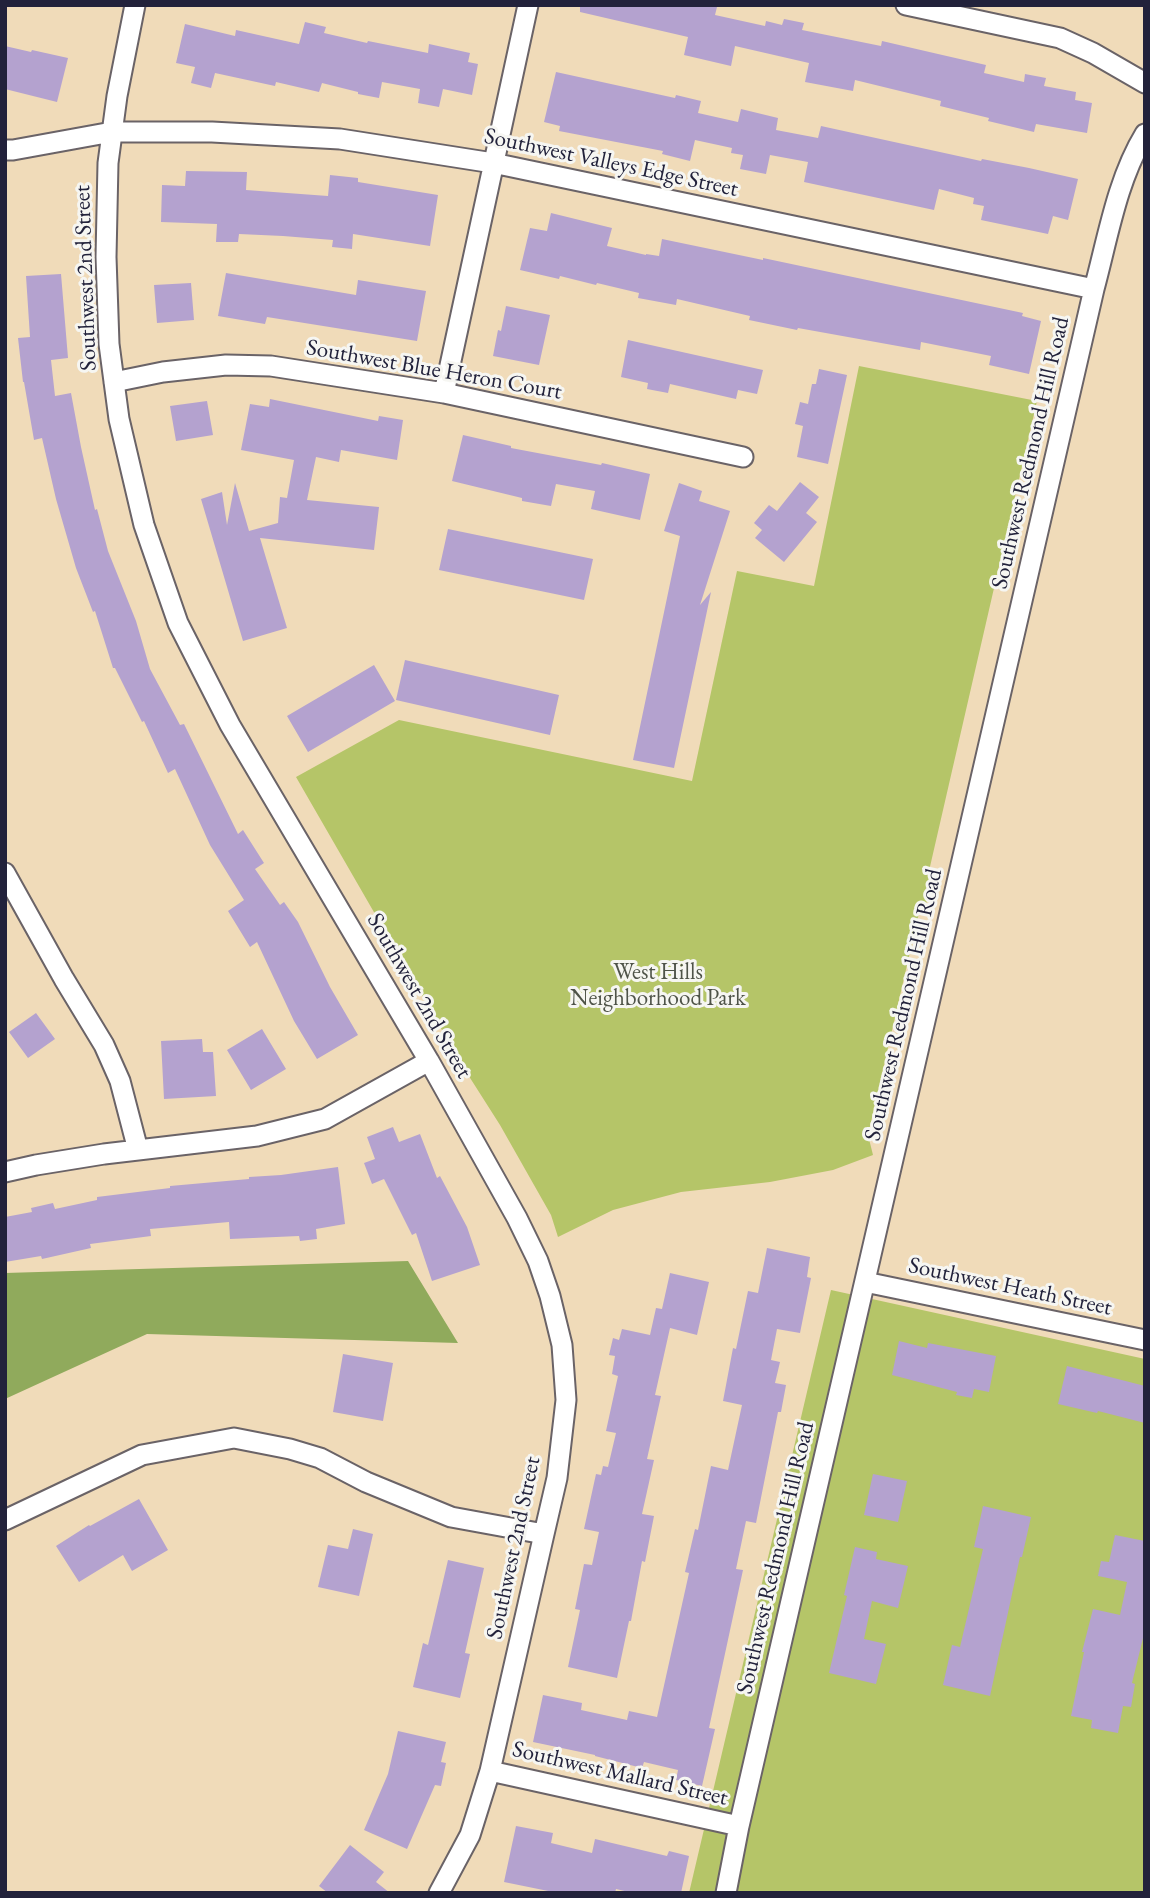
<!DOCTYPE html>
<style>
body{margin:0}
#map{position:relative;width:1150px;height:1898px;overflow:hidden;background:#f0dbb9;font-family:"EB Garamond",serif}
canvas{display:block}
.frame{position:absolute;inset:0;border:7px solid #22223b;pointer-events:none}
</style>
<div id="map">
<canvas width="1150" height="1898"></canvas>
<div class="frame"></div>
</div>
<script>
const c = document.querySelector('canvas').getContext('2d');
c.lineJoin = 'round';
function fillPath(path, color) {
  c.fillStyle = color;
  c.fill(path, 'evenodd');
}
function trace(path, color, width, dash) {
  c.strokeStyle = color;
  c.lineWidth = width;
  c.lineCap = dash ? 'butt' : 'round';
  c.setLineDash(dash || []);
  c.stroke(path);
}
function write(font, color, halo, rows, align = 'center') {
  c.font = font + ' "EB Garamond",serif';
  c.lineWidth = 6;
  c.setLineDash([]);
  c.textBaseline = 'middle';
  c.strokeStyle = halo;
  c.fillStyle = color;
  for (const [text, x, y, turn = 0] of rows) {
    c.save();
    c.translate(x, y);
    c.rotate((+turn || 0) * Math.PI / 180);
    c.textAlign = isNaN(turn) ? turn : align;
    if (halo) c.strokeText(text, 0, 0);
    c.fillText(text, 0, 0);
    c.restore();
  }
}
const green = new Path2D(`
 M859,366L1037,401L929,871C928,886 932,902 919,913L868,1135L873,1155L833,1170L770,1182L681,1192L613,1210L558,1237L551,1215L500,1125L465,1070L296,777L399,720L692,781L737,571L814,586Z
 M831,1290L1145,1359V1893H689Z`);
const forest = new Path2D(`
 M408,1261L458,1343L147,1334L5,1399V1273Z`);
const building = new Path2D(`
 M580,5H708L717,7L715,15L765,26L766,21L782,25L784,19L804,23L802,30L881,46L882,41L938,54L986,65L984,73L1024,82L1025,74L1046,78L1044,86L1076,92L1075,100L1092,103L1087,133L1036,124L1034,132L988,121L989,118L940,106L941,101L855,80L853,91L805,82L809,63L735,46L731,66L684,55L688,37L580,12Z
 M305,22L326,27L324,33L367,43L368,41L428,53L429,44L470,53L468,62L478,64L472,95L443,89L439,107L418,103L420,89L382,82L379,98L358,94V92L322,83L319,92L276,82L275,86L215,73L211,88L191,83L195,67L176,63L185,24L235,36L236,30L299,44Z
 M5,46L31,52L32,50L68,58L57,102L5,89Z
 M556,72L675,98L676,95L701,101L698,113L738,122L741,109L778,118L776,130L818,138L821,126L981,161L982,159L1029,168L1078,179L1068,220L1053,216L1048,234L981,220L984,206L973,204L974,198L939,189L934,210L804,182L808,162L770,155L766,174L740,169L743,155L731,153L732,148L695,140L690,161L662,154L663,151L559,131L560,126L544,122Z
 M186,171L247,172L246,190L328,196L330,175L358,178V182L438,195L430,246L353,234L352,249L332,247L333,240L283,236L239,234L238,242H216L217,224L161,222L162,185L185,186Z
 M551,213L612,228L607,246L646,255V254L659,256L662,239L763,260V258L1023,313L1022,316L1041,321L1029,374L989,365L991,356L921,342L920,350L798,328L797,330L749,320L750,316L677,299L676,305L638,298L639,293L597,283L596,285L560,276L559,279L520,270L530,228L547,231Z
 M226,273L356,295L358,280L426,291L417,341L267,317L265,324L218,316Z
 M61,274L68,358L51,360L55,396L71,393L81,447L95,510L97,509L108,551L136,621L150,669L180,725L184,724L238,834L243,830L264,863L255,869L280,905L284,902L298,922L330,987L358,1035L317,1059L294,1021L257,942L250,947L228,911L244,900L210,845L175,769L168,773L144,721L142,722L115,668H113L95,611L93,612L76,568L56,499L42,438L34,440L24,382H23L18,338L30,337L26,276Z
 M191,283L194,320L157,323L154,285Z
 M506,306L550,315L539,365L493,356L498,330L501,331Z
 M628,340L763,370L757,394L738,390L736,399L670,384L668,393L647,389L648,383L621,377Z
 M819,369L847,375L828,464L797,457L803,426L795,424L800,402L808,404L812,384H816Z
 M270,399L378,421L379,416L403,420L397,460L341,450L339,462L316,457L307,500L379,507L374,550L260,538L287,628L243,641L201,499L222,492L227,525L235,483L249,531L278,523L280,497L287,498L294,460L241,450L250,404L269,407Z
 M207,401L213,435L176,441L170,406Z
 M463,435L511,446V448L601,465L602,463L650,474L640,520L591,509L595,491L556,484L551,506L522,501V498L452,481Z
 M800,482L819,497L806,513L817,522L784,562L755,538L762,530L754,523L769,505L777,511Z
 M679,483L702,491L699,501L730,511L700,605L711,592L674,768L633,760L680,536L664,531Z
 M448,529L593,559L584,600L439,570Z
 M405,660L559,695L550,735L396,700Z
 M374,665L395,701L308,752L287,716Z
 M36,1013L55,1039L28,1058L9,1032Z
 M262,1029L286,1069L251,1090L227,1050Z
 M202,1039L203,1052H213L216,1096L164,1099L161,1041Z
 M393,1127L399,1142L420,1134L437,1178L440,1176L467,1227L480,1265L432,1281L416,1233L412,1235L384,1179L372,1184L364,1163L375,1159L367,1137Z
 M338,1167L345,1224L316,1229L317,1239L300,1241L299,1236L230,1239L229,1222L150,1229L151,1236L90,1244L91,1248L42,1259L41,1256L5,1262V1217L32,1212L31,1208L53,1203L55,1209L97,1200V1197L170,1188V1186L249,1179V1177L281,1175Z
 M767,1248L810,1257L807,1277L811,1278L800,1333L777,1329L771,1360L780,1362L775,1383L786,1385L781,1412H778L756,1523L746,1521L736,1569L743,1570L709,1728L715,1729L702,1786L676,1780L678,1770L644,1762L642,1768L595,1756V1755L533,1742L543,1695L582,1703L581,1710L627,1720L629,1711L657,1717L689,1573L685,1572L695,1529L698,1530L711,1466L728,1470L742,1405L723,1401L733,1348L736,1349L748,1291L758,1293Z
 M670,1273L709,1282L697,1335L670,1328L655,1395L661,1396L647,1459L654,1460L642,1514L654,1516L645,1562L642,1561L631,1621H629L617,1678L568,1667L580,1610L575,1609L584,1564L592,1565L599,1532L584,1529L596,1474L601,1475L603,1466L608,1467L616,1433L606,1431L618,1376L612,1374L615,1356L609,1355L613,1338L619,1340L622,1329L650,1335L656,1308L662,1309Z
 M899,1341L927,1348L928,1343L996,1356L989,1392L974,1389L972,1398L956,1395L957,1392L892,1375Z
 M343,1354L393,1363L383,1421L333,1412Z
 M1067,1366L1145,1386V1423L1098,1411L1097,1413L1058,1404Z
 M873,1474L907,1481L898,1522L864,1515Z
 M139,1499L168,1550L132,1571L123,1555L79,1582L56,1546L89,1525L90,1526Z
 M983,1506L1031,1517L1022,1557H1020L990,1696L943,1685L952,1645L960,1647L983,1549L974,1547Z
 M353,1529L373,1534L359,1596L318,1587L328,1545L348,1549Z
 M1115,1535L1145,1541V1630L1132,1683L1135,1684L1131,1707L1123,1706L1118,1733L1091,1728L1092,1720L1071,1716L1084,1652H1082L1093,1609L1120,1615L1127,1582L1098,1576L1101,1561L1109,1562Z
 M855,1547L877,1552L876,1559L908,1566L898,1608L872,1601L864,1639L886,1644L876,1684L829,1673L847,1596L844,1595Z
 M448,1560L484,1568L465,1653L470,1654L460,1698L413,1687L423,1643L428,1645Z
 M398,1731L446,1742L441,1762L446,1763L441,1786L435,1785L407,1849L364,1830L388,1774Z
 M516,1826L553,1833L551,1843L592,1853L595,1839L667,1856L669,1851L689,1856L681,1893H633L616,1889L615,1893H558L504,1882Z
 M350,1845L384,1872L376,1882L390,1893H328L319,1886Z`);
const minor = new Path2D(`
 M135,5L117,96L108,163L106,257L109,344L119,419L144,525L178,623L230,725L429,1061L517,1218L538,1261L550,1296L562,1345L566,1400L557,1478L544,1534L490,1771L470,1835L439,1893
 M906,5L1060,38L1093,53L1145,83
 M5,150H13L112,132H212L340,139L493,163L1094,289
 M114,382L163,372L226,365L271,366L444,393L743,457
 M444,393L528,5
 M5,873L64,979L104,1045L120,1081L138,1150
 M5,1172L36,1165L104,1154L257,1136L325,1119L429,1061
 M865,1282L1145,1340
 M5,1520L142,1455L234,1438L290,1449L320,1458L366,1482L451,1517L544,1534
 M490,1771L739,1826
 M726,1893L739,1826L1094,289C1108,237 1117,180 1145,134`);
const streetNames = [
 ["Southwest Valleys Edge Street",611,163,12],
 ["Southwest 2nd Street",86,278,-92],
 ["Southwest Blue Heron Court",434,370,10],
 ["Southwest Redmond Hill Road",1031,453,-77],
 ["Southwest 2nd Street",419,996,60],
 ["Southwest Redmond Hill Road",904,1005,-77],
 ["Southwest Heath Street",1010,1287,12],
 ["Southwest 2nd Street",514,1548,-78],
 ["Southwest Redmond Hill Road",776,1558,-77],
 ["Southwest Mallard Street",620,1774,13]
];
const parkNames = [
 ["West Hills",658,973],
 ["Neighborhood Park",658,999]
];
fillPath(green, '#b5c568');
fillPath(forest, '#90aa5c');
fillPath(building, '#b4a2cf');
trace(minor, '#6a6367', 23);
trace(minor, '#fff', 19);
write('23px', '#22223b', '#f6f6f2', streetNames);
write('23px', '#4e5348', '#f6f6f2', parkNames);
</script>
